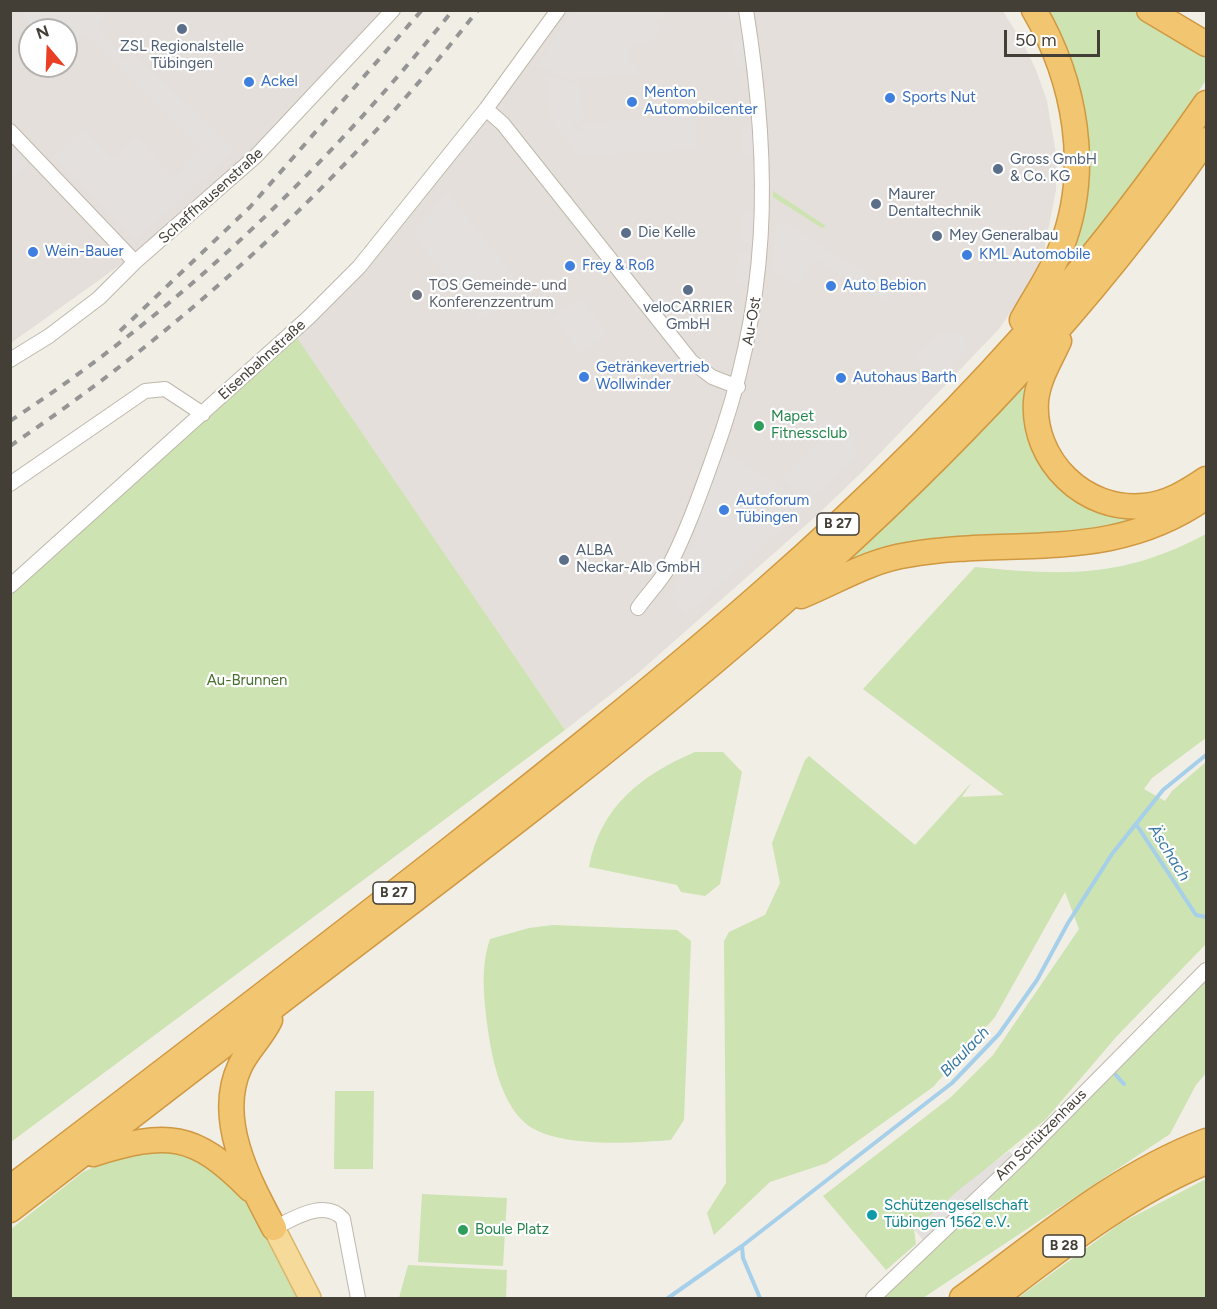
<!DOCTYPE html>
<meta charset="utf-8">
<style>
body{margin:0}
#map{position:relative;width:1217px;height:1309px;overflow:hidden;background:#f1eee6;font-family:Figtree,sans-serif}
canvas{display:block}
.frame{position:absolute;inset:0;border:12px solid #433e36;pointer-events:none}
.north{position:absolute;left:18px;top:18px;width:60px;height:60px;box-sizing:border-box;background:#fff;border:2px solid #b4b2af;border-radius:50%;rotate:341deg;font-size:16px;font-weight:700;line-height:24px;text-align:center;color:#433e36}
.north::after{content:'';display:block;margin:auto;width:21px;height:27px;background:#e93f25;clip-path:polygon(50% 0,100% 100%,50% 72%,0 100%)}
.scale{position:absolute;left:1004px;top:30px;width:96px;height:27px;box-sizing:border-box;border:3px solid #433e36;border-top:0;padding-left:8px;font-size:18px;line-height:21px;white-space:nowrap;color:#433e36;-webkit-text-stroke:4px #fff;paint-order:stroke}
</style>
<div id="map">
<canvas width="1217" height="1309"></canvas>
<div class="frame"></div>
<div class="north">N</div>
<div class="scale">50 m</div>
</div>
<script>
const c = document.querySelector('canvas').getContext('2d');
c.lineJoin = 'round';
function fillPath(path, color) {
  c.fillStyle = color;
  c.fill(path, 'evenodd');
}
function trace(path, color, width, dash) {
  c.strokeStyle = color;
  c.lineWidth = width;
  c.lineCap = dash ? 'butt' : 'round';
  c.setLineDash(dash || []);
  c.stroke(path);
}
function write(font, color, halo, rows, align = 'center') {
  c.font = font + ' Figtree,sans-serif';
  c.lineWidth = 4.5;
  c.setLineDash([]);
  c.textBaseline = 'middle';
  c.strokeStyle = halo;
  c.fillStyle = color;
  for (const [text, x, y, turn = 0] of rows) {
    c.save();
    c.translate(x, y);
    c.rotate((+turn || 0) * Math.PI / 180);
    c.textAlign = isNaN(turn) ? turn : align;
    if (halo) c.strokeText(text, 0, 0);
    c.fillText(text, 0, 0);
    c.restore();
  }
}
const industrial = new Path2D(`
 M11,11H384L255,152L207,195L123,263L11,343ZM30,30H66V66H30Z
 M567,11H1003L1024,45L1036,70L1047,101L1057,159L1056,190L1044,251L1033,279L999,329L861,473L815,517L637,674L565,730L297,339L364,273L519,77Z`);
const green = new Path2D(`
 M1040,11H1133L1206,56V80L1162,147L1054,283L1081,181Z
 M773,191L826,226L822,228L773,197Z
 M293,332L565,730L11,1142V586Z
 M1032,376L1036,447L1138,513L1139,523L848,562Z
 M1206,534V738L1152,778L1144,789L1165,801L1172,791L1206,762V944L1117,1036L1046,1119L914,1229L916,1244L886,1270L823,1196L951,1097L993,1055L1079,929L1065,892L995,1017L933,1087L827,1163L770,1182L714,1235L707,1213L726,1183L724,941L729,932L765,915L780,883L772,843L805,760L809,756L915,845L972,782L962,797L1004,795L863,689L975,567C1066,576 1124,578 1206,534Z
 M695,752H723L742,772L720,884L705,896L681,892L677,885L589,867C600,807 641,775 695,752Z
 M553,925L677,930L691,941L684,1120L671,1140C633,1143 553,1149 524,1122C501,1101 492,1059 488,1030C484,1000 480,968 490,939L529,928Z
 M1206,979V1073L1196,1085L1170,1134L923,1298H884Z
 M335,1091H374L373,1169H334Z
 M159,1139L225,1164L310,1298H11V1229L83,1172Z
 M1206,1179V1298H1018L1121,1223Z
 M422,1194L507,1198L503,1266L418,1262Z
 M408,1265L507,1270L506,1298H399Z`);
const parking = new Path2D(`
 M572,10H666L667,14L655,22L662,30L645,47L638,40L631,47L633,50L627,57L638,68V75L568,79L537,66Z
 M17,11H101L106,16L97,25L125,61L135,55L236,150L136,240L53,156L83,128L113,159L137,136L174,177L185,167L182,164L200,147L87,34L71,48L66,43V30H36Z
 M727,11H746L755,66L736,68L731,41L745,39L742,18L728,20Z
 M547,75L568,82H580L583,121L573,122L576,130L581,132V124L584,123L695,115L697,149L580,156L556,128V123L550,122Z
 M761,124L762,155H742L741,125Z
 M11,147L28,165L11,183Z
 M447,191L524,287L480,321L412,234Z
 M742,210L762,211L758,286L735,282L739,252L753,253L754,244L740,241Z
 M783,220L894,292L885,303L815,259L799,286L772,269L777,225Z
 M580,297L608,332L581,354L553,318Z
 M954,330L967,339L966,352L942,374H932L912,359L936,335Z
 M824,419L857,438L852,446L860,454L807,503L809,505L686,616L671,595L697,535L691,531L724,450L803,501L782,478L819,442L809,435Z
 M1009,1151L1018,1160L927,1245L914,1229L961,1188Z`);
const stream = new Path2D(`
 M1136,824L1196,915L1206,917
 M1114,1073L1124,1084
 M742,1246L743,1258L760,1298
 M668,1298L742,1246L952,1083L999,1034L1037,980L1068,923L1112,854L1163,790L1206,755`);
const street = new Path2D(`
 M486,109L503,124L691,361L712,377L738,387
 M10,131L135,262
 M10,360L49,336L99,298L135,262L256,156L393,10
 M10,484L145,391L165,389L203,414
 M10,586L308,318L359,267L486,109L558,10
 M638,608C647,595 660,582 668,568C686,534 700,494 713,458C770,304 772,171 746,10
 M274,1228C293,1219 325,1198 343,1219L358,1298
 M873,1298L1018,1160L1206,970`);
const primary = new Path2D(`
 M274,1228L310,1298`);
const highway = new Path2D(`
 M1149,10L1206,44
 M1022,320C1035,296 1051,274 1061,248C1092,170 1075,80 1034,10
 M1059,341C1050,361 1038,379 1036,401C1032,461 1085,512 1144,506C1167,504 1187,492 1206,479
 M801,596C836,582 868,561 907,555C1013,536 1110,565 1206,497
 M270,1020C262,1037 248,1049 240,1066C215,1119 249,1181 274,1228
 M93,1154C167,1131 194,1132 250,1189
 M10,1188C157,1076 304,964 449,850C662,682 875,510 1052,303C1108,239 1158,172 1206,103
 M10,1210C100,1141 190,1071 280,1002C616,747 963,491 1206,140
 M962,1298C1040,1241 1114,1176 1206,1141
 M995,1298C1062,1247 1127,1195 1206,1162`);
const rail = new Path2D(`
 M120,331L250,207L422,10
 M10,421C180,310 326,168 453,10
 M10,446C189,325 345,180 478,10`);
const markers = [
 [182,29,6,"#5c6f8a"],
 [249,82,6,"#3f7fe0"],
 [890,98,6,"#3f7fe0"],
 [632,102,6,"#3f7fe0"],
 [998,169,6,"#5c6f8a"],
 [876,204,6,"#5c6f8a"],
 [626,233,6,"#5c6f8a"],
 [937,236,6,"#5c6f8a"],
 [33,252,6,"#3f7fe0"],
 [967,255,6,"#3f7fe0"],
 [570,266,6,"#3f7fe0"],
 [831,286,6,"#3f7fe0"],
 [688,290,6,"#5c6f8a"],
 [417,295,6,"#6b7280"],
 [584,377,6,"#3f7fe0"],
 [841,378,6,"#3f7fe0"],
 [759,426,6,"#2e9e5b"],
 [724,510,6,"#3f7fe0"],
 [564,560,6,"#5c6f8a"],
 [872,1215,6,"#0f9aa8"],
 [463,1230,6,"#2e9e5b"]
];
const shields = [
 [838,524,42],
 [394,893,42],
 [1064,1246,42]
];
const shieldNames = [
 ["B 27",838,524],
 ["B 27",394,893],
 ["B 28",1064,1246]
];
const serviceNames = [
 ["ZSL Regionalstelle",182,47,"center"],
 ["Tübingen",182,64,"center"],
 ["Gross GmbH",1010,160],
 ["& Co. KG",1010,177],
 ["Maurer",888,195],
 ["Dentaltechnik",888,212],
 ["Die Kelle",638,233],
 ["Mey Generalbau",949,236],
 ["veloCARRIER",688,308,"center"],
 ["GmbH",688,325,"center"],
 ["ALBA",576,551],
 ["Neckar-Alb GmbH",576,568]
];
const shopNames = [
 ["Ackel",261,82],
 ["Menton",644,93],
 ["Automobilcenter",644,110],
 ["Sports Nut",902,98],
 ["Wein-Bauer",45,252],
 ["KML Automobile",979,255],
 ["Frey & Roß",582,266],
 ["Auto Bebion",843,286],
 ["Getränkevertrieb",596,368],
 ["Wollwinder",596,385],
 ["Autohaus Barth",853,378],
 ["Autoforum",736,501],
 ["Tübingen",736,518]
];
const streetNames = [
 ["Schaffhausenstraße",211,196,-42],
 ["Au-Ost",752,321,-80],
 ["Eisenbahnstraße",262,360,-42],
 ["Am Schützenhaus",1041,1135,-45]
];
const worshipNames = [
 ["TOS Gemeinde- und",429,286],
 ["Konferenzzentrum",429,303]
];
const leisureNames = [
 ["Mapet",771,417],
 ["Fitnessclub",771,434],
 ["Boule Platz",475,1230]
];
const parkNames = [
 ["Au-Brunnen",247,681]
];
const cultureNames = [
 ["Schützengesellschaft",884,1206],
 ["Tübingen 1562 e.V.",884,1223]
];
const waterNames = [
 ["Äschach",1169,853,58],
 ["Blaulach",965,1052,-46]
];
fillPath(industrial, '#e4dfdb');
fillPath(green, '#cde3b1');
fillPath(parking, '#e3e0de');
trace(stream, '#a6cfea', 4);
trace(street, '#bfb8ac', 16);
trace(primary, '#dab76b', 24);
trace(highway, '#d09941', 27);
trace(street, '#fff', 14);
trace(primary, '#f6da9a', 21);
trace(highway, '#f2c570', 24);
trace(rail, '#959595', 4, [8, 8]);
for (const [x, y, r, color] of markers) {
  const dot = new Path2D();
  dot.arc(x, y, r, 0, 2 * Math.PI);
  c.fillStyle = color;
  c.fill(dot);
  trace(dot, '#fff', 2);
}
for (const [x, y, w] of shields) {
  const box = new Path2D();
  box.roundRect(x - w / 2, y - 11, w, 22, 4.5);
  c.fillStyle = '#fff';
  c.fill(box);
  trace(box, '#433e36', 1.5);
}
write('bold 14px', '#433e36', null, shieldNames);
write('15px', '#4e5e75', '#fff', serviceNames, 'left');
write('15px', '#366cbe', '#fff', shopNames, 'left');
write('15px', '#433e36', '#fff', streetNames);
write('15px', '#5b616d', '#fff', worshipNames, 'left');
write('15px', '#27864d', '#fff', leisureNames, 'left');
write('15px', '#48702e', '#fff', parkNames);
write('15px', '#0d838f', '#fff', cultureNames, 'left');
write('italic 16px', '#3879a6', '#fff', waterNames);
</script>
